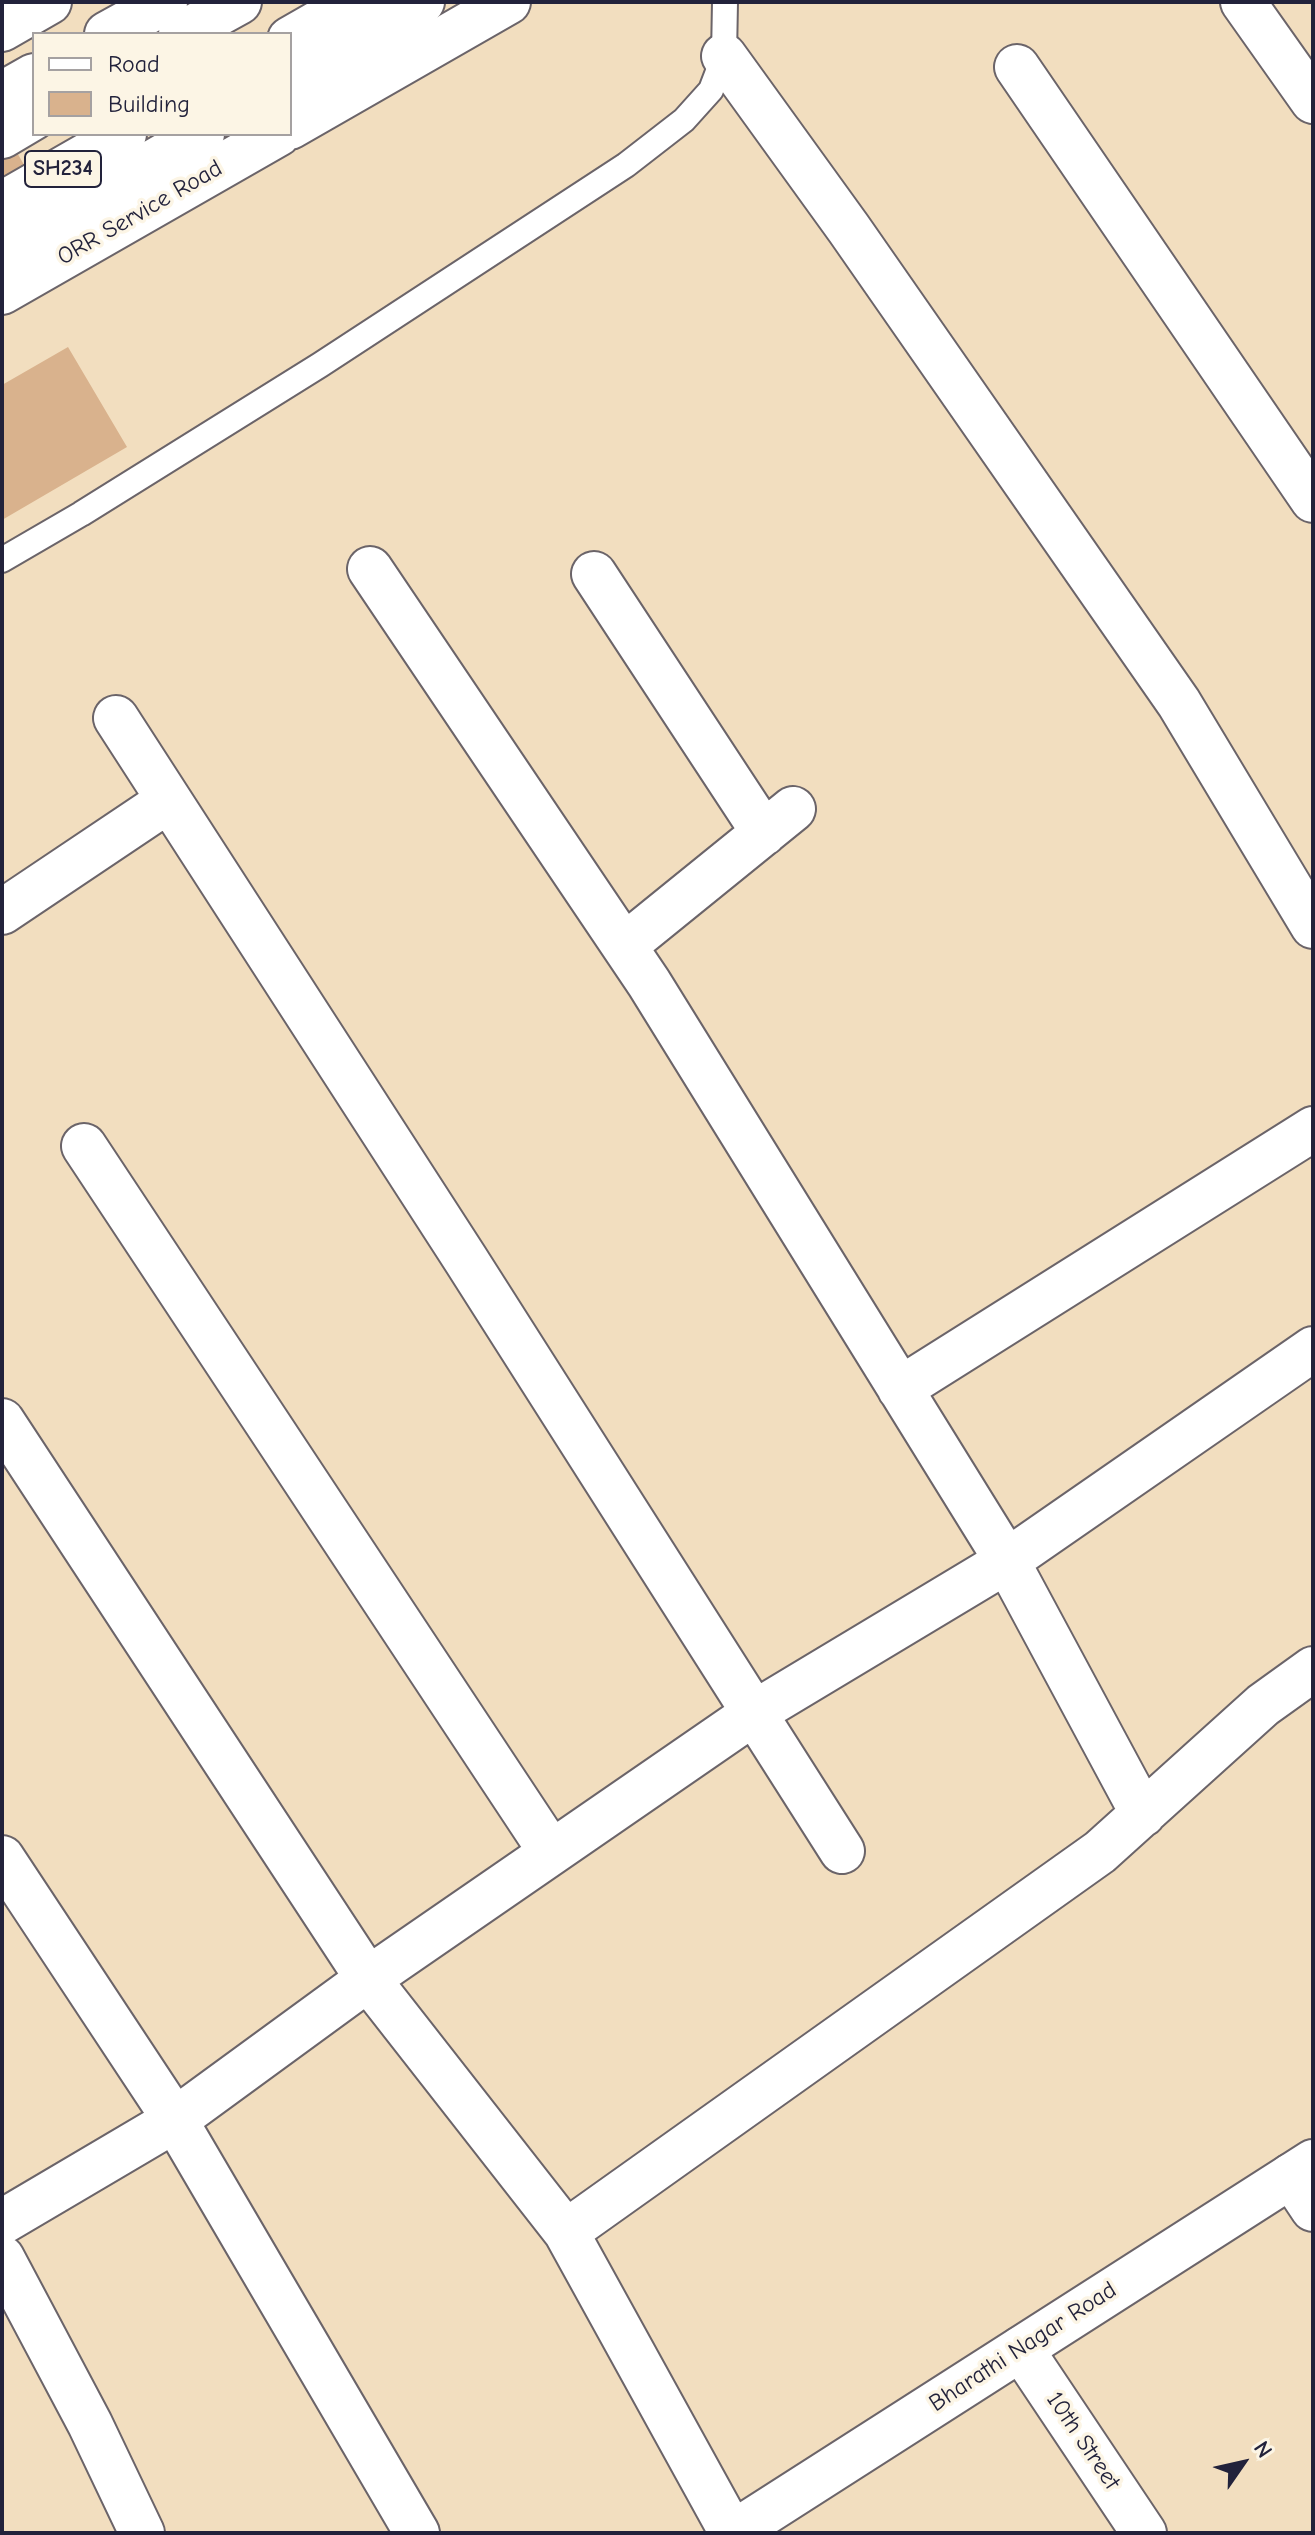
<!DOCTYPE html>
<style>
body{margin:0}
#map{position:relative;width:1315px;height:2535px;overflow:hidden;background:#f2debf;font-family:"Comic Neue",sans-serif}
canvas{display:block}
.frame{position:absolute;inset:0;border:4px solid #22223b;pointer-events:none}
.legend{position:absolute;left:32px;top:32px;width:260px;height:104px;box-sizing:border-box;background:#fcf5e5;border:2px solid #a5a1a1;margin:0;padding:10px 14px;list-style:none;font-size:24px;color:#22223b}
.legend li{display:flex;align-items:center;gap:16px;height:40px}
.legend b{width:40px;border:2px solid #a5a1a1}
.north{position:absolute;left:1203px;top:2423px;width:80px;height:80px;-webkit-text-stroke:6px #fcf5e5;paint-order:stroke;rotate:56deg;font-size:22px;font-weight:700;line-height:32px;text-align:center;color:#22223b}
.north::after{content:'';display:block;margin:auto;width:28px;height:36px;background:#22223b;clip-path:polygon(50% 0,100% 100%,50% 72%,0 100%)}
</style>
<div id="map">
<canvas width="1315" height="2535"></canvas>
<div class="frame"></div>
<ul class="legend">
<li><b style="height:10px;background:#fff"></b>Road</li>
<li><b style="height:22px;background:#d9b28d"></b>Building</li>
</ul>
<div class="north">N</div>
</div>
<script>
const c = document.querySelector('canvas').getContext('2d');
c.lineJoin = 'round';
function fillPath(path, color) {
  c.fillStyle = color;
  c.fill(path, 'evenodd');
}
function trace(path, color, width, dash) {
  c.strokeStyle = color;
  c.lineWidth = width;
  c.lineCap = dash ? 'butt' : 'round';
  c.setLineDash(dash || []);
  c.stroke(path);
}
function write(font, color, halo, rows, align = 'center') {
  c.font = font + ' "Comic Neue",sans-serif';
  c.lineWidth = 7;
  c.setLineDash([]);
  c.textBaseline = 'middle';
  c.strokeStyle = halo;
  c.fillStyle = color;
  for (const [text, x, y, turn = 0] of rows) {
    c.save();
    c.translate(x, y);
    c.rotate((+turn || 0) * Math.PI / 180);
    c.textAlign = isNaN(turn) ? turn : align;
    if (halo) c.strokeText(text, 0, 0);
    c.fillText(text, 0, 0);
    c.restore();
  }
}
const building = new Path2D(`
 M2,126L45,202L2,228Z
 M68,347L127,447L2,520V385Z`);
const service = new Path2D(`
 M2,560L81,514L320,365L626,165L684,120L711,90L724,56L725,2`);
const minor = new Path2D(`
 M1243,2L1313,101
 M724,56L849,229L1179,703L1313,926
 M1017,67L1313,500
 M370,569L649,983L1007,1561L1143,1814
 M594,574L764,833
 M116,718L466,1260L842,1851
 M2,912L169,800
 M624,946L793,809
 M84,1146L551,1852
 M900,1389L1313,1129
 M2,1421L368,1979L566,2232
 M2,1858L175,2120L417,2533
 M1291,2176L1313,2209
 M2,2222L175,2120L368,1979L754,1713L1007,1561L1313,1349
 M2,2258L90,2424L142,2533
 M1021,2349L1144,2533
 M732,2533L566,2232L1100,1852L1263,1705L1313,1669`);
const secondary = new Path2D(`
 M733,2533L1313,2162`);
const primary = new Path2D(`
 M290,127L508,2
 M2,292L278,134`);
const motorway = new Path2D(`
 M2,29L49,2
 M107,34L165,2
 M181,34L239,2
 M290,39L355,2
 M290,81L422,2
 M2,94L34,76
 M2,136L34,117
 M2,204L124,134
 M2,249L202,134`);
const shields = [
 [63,169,76]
];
const shieldNames = [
 ["SH234",63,169]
];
const streetNames = [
 ["ORR Service Road",140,213,-30],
 ["Bharathi Nagar Road",1023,2347,-33],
 ["10th Street",1083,2441,56]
];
fillPath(building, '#d9b28d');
trace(service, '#6b6469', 28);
trace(minor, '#6b6469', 48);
trace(secondary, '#6b6469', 48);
trace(primary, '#6b6469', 48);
trace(motorway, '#6b6469', 48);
trace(service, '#fff', 24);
trace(minor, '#fff', 44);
trace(secondary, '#fff', 44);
trace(primary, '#fff', 44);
trace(motorway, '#fff', 44);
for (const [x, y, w] of shields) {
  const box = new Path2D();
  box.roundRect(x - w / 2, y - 18, w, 36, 6);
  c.fillStyle = '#fcf5e5';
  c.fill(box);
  trace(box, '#22223b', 2);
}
write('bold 22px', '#22223b', null, shieldNames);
write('24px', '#22223b', '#fcf5e5', streetNames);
</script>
